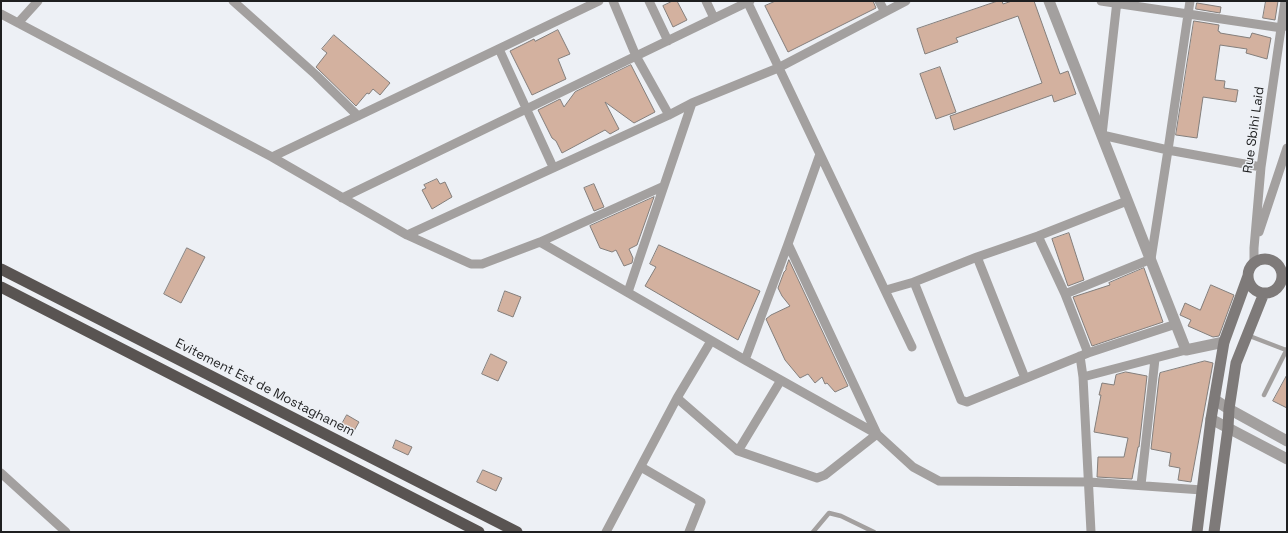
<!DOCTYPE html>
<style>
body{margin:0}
#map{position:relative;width:1288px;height:533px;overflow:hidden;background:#edf0f5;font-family:"Space Grotesk",sans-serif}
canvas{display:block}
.frame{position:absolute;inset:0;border:2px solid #1e1f20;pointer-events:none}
</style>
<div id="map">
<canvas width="1288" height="533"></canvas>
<div class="frame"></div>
</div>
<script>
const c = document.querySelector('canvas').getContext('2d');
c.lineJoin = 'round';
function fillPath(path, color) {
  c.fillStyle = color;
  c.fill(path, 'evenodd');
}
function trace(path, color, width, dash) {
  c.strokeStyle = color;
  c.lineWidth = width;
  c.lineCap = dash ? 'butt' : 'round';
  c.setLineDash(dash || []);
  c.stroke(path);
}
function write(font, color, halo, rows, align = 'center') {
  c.font = font + ' "Space Grotesk",sans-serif';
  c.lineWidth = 3;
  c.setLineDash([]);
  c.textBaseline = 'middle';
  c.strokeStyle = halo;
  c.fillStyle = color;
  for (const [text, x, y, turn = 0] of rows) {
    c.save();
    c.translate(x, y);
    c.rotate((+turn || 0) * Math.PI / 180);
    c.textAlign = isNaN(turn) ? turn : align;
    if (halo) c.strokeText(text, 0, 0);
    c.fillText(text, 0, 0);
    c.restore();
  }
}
const building = new Path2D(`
 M673,1H677L687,20L673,27L663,6Z
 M776,1H873L876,8L788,52L765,6Z
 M998,1H1002L1003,4L1012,1H1034L1060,74L1068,71L1076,94L1054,102L1052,95L954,130L950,116L1042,83L1018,16L956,38L958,42L925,54L917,29Z
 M1266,1H1278L1275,20L1263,18Z
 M1197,3L1221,7L1220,13L1196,9Z
 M1194,21L1219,25L1218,31L1220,32V33L1250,38L1252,33L1271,38L1267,59L1246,53L1247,49L1220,45L1215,80L1225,81L1224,88L1238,90L1236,102L1203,97L1197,138L1176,135Z
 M558,30L570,54L558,59L566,79L532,95L510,51L534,39L535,41Z
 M334,35L390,83L380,95L373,89L369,94L367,93L356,106L316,67L327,53L322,49Z
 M631,65L655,112L634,123L605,102L619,129L610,134L605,130L562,153L556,141L552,138L538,110L560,99L564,107L575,92Z
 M940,67L956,112L936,119L920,74Z
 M437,179L440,184L445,182L452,197L432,209L422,190L426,188L424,185Z
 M594,184L604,207L594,211L584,188Z
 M654,197L637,245L629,249L633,258L632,263L624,266L616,250L612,252L600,248L590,226Z
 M1069,233L1084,280L1068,286L1052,239Z
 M659,245L760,291L738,340L645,286L656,267L650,264Z
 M187,248L205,257L181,303L164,294Z
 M789,260L848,386L835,392L827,383L825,384L822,377L815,383L808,374L800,378L785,360L766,319L771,315L790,306L782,296L778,288L784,272L786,270V268Z
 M1144,268L1163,322L1092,346L1073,297L1110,285L1109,283Z
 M1211,285L1234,295L1219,336L1213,337L1188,326L1191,320L1180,315L1185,303L1200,310Z
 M505,291L521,297L513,317L498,311Z
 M491,354L507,362L498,381L482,374Z
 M1205,361L1213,363L1191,482L1178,480L1180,468L1169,466L1171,453L1151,449L1159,378L1160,373Z
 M1126,372L1147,376L1139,447H1138L1132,479L1097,477L1098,457H1124L1128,438L1094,432L1101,395H1099L1102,383L1114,385L1116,375Z
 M1287,375V408L1273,401Z
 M347,415L359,422L354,431L342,424Z
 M396,440L412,447L408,455L393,448Z
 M483,470L502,478L496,491L477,482Z`);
const service = new Path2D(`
 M1247,335L1286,350
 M1264,395L1287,349
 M813,532L829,513L841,516L874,532`);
const minor = new Path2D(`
 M233,1L316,75L358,116
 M613,1L636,56L669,115
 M649,1L668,41
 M706,1L714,18
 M747,1L912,347
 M879,1L885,12
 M1101,1L1282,28
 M1117,1L1102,135L1168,150L1261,167
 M1,14L272,157L407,235L471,264H482L540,242L664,186
 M18,23L38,1
 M499,49L553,167
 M272,157L599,1
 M342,198L750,1
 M1259,232L1287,148
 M407,235L669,115L692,103L778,68L906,1
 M1038,236L1065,294L1088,353
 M540,242L745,360L877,434L913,467L939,481L1089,482L1202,490
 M977,257L1025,378
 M1254,263V248L1261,167L1285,1
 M914,282L961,400L967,402L1088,353L1176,324
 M886,290L914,282L977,257L1038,236L1127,201
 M628,292L692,103
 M1065,294L1151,259L1168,150L1190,1
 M711,341L677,398L738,451L817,478L825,475L877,434L788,244
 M1080,356L1083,377L1091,532
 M745,360L788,244L820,154
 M1083,377L1186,350
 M738,451L781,380
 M641,467L701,502L689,532
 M1,473L66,532
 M1141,485L1155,359
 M606,532L677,398`);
const tertiary = new Path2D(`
 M1049,1L1186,350L1224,342
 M1215,400L1229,409L1287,441
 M1211,419L1287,459`);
const secondary = new Path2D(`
 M1248 276a17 17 0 1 1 34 0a17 17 0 1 1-34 0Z
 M1197,532L1211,419L1224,342L1248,276
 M1214,532L1228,428L1229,409L1236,363L1264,293`);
const trunk = new Path2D(`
 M1,269L517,532
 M1,287L479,532`);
const streetNames = [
 ["Rue Sbihi Laid",1254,130,-82],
 ["Evitement Est de Mostaghanem",265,388,27]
];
fillPath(building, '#d3b19f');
trace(building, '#837e7b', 1);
trace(service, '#a3a09f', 4.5);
trace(minor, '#a3a09f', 9);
trace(tertiary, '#a3a09f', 11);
trace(secondary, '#7e7a79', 11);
trace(trunk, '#595452', 11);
write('13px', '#1e1f20', '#edf0f5', streetNames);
</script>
